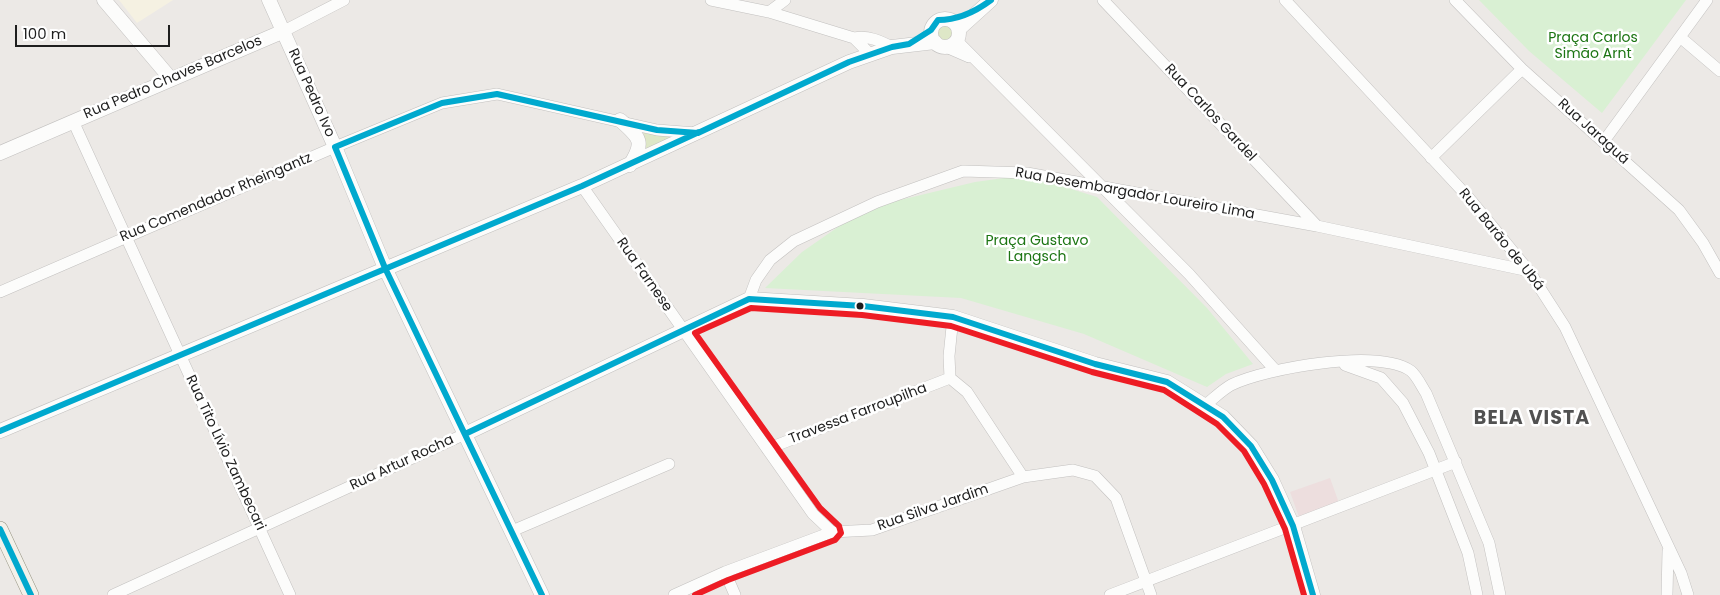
<!DOCTYPE html>
<meta charset="utf-8">
<style>
body{margin:0}
#map{position:relative;width:1720px;height:595px;overflow:hidden;background:#ece9e6;font-family:Poppins,sans-serif}
canvas{display:block}
.scale{position:absolute;left:15px;top:25px;width:155px;height:22px;box-sizing:border-box;border:2px solid #1e1e1e;border-top:0;padding-left:6px;font-size:15px;line-height:18px;white-space:nowrap;color:#1e1e1e;-webkit-text-stroke:4px #fff;paint-order:stroke}
</style>
<div id="map">
<canvas width="1720" height="595"></canvas>
<div class="scale">100 m</div>
</div>
<script>
const c = document.querySelector('canvas').getContext('2d');
c.lineJoin = 'round';
function fillPath(path, color) {
  c.fillStyle = color;
  c.fill(path, 'evenodd');
}
function trace(path, color, width, dash) {
  c.strokeStyle = color;
  c.lineWidth = width;
  c.lineCap = dash ? 'butt' : 'round';
  c.setLineDash(dash || []);
  c.stroke(path);
}
function write(font, color, halo, rows, align = 'center') {
  c.font = font + ' Poppins,sans-serif';
  c.lineWidth = 5;
  c.setLineDash([]);
  c.textBaseline = 'middle';
  c.strokeStyle = halo;
  c.fillStyle = color;
  for (const [text, x, y, turn = 0] of rows) {
    c.save();
    c.translate(x, y);
    c.rotate((+turn || 0) * Math.PI / 180);
    c.textAlign = isNaN(turn) ? turn : align;
    if (halo) c.strokeText(text, 0, 0);
    c.fillText(text, 0, 0);
    c.restore();
  }
}
const commercial = new Path2D(`
 M1330,478L1339,503L1299,517L1290,492Z`);
const education = new Path2D(`
 M119,0H173L137,23Z`);
const grass = new Path2D(`
 M934 33a11 11 0 1 1 22 0a11 11 0 1 1-22 0Z
 M639,129L684,136L644,152V134Z`);
const park = new Path2D(`
 M1479,0H1686L1602,113L1529,51Z
 M1026,175L1097,197L1207,308L1253,364L1226,374L1207,387L1084,334L961,298L765,288L802,252L838,227L875,206L975,182Z`);
const minor = new Path2D(`
 M711,0L769,12L854,38C868,35 880,41 892,47
 M1103,0L1317,226
 M1285,0L1469,198L1529,271L1565,327L1681,573L1688,595
 M1455,0L1522,69L1679,210L1703,243L1720,273
 M769,12L785,0
 M284,31L344,0
 M1680,37L1720,71
 M854,38L871,55
 M957,41L1189,274L1276,371
 M946,47L969,57
 M73,121L290,595
 M1604,141L1707,0
 M1431,158L1522,69
 M582,186L813,514L832,532
 M0,292L335,147L442,103L497,94L657,130L696,133
 M749,299L756,280L770,260L794,241L877,202L963,171L1027,173L1317,226L1529,271
 M953,317L949,356L950,378L967,392L1023,477
 M1345,365L1381,378L1403,403L1429,453L1468,553L1477,595
 M1204,406C1212,400 1222,390 1231,385C1266,368 1379,348 1411,371C1417,376 1422,387 1426,393L1489,543L1500,595
 M767,449L950,378
 M512,531L669,464
 M725,572L735,595
 M113,595L465,434
 M674,595L725,572L832,532L872,530L1023,477L1073,470L1095,476L1116,498L1151,595
 M1110,595L1456,462
 M1667,595L1668,551`);
const tertiary = new Path2D(`
 M104,0L171,79
 M269,0L335,147L385,268L542,595
 M931 33a14 14 0 1 1 28 0a14 14 0 1 1-28 0Z
 M959,29L991,0
 M620,120C640,138 645,141 630,165
 M0,153L284,31
 M0,431L582,186L849,62L892,47L935,42
 M465,434L749,299L863,306L953,317L1095,364L1167,382L1223,417L1251,446L1272,480L1293,526L1313,595`);
const secondary = new Path2D(`
 M0,529L31,595`);
const bus1 = new Path2D(`
 M0,431L582,186L699,132
 M465,434L749,299L863,306L953,317L1095,364L1167,382L1223,417L1251,446L1272,480L1293,526L1313,595
 M0,529L31,595
 M542,595L385,268L335,147L442,103L497,94L657,130L698,133L849,62L892,47L909,44L931,30L938,20C958,20 975,12 991,0`);
const bus2 = new Path2D(`
 M695,595L728,580L835,540L841,533L839,526L820,508L695,333L751,308L862,315L951,326L1092,372L1164,390L1217,424L1244,451L1264,484L1285,529L1304,595`);
const markers = [
 [860,306,4.5,"#1e1e1e"]
];
const parkNames = [
 ["Praça Carlos",1593,38],
 ["Simão Arnt",1593,54],
 ["Praça Gustavo",1037,241],
 ["Langsch",1037,257]
];
const streetNames = [
 ["Rua Pedro Chaves Barcelos",173,78,-23],
 ["Rua Pedro Ivo",311,93,66],
 ["Rua Carlos Gardel",1210,113,47],
 ["Rua Jaraguá",1593,132,42],
 ["Rua Desembargador Loureiro Lima",1135,194,10],
 ["Rua Comendador Rheingantz",216,198,-23],
 ["Rua Barão de Ubá",1501,240,51],
 ["Rua Farnese",644,275,55],
 ["Travessa Farroupilha",858,414,-21],
 ["Rua Tito Lívio Zambecari",225,453,65],
 ["Rua Artur Rocha",402,463,-25],
 ["Rua Silva Jardim",933,508,-19]
];
const districtNames = [
 ["BELA VISTA",1532,419]
];
fillPath(commercial, '#eddede');
fillPath(education, '#f5f1e2');
fillPath(grass, '#dee7c7');
fillPath(park, '#d9f0d3');
trace(minor, '#c2c0bf', 12);
trace(tertiary, '#c2c0bf', 15);
trace(secondary, '#959280', 16);
trace(minor, '#fcfcfb', 11);
trace(tertiary, '#fcfcfb', 14);
trace(secondary, '#f3f1ea', 15);
trace(bus1, '#00a9ce', 6);
trace(bus2, '#ed1c24', 6);
for (const [x, y, r, color] of markers) {
  const dot = new Path2D();
  dot.arc(x, y, r, 0, 2 * Math.PI);
  c.fillStyle = color;
  c.fill(dot);
  trace(dot, '#fff', 2);
}
write('14px', '#1c7513', '#fff', parkNames);
write('14px', '#1e1e1e', '#fff', streetNames);
c.letterSpacing = '1px';
write('bold 19px', '#515151', '#fff', districtNames);
c.letterSpacing = '0px';
</script>
